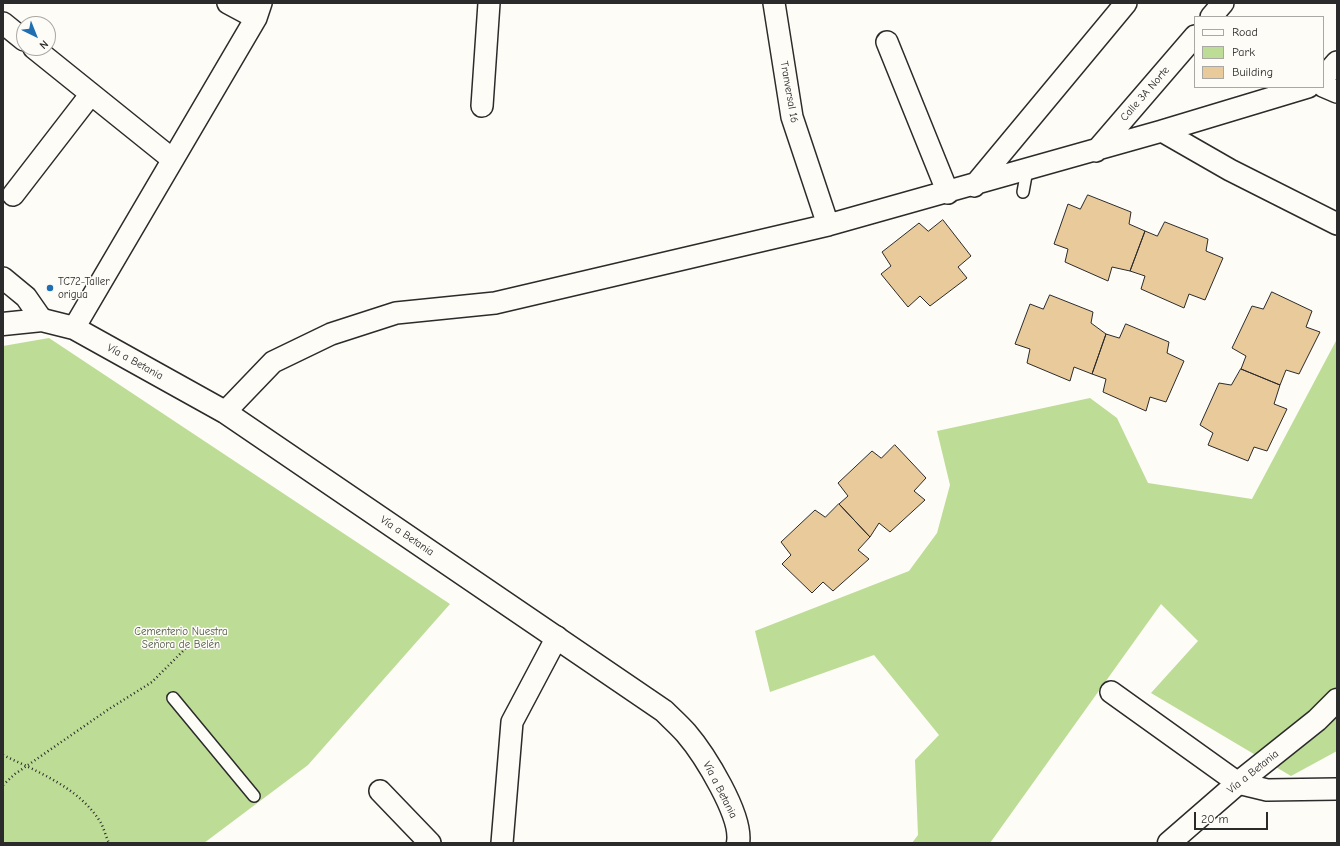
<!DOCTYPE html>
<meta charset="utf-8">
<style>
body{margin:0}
#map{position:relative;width:1340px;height:846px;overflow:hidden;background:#fdfcf7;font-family:"Comic Neue",sans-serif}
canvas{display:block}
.frame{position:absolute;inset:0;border:4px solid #2b2b2b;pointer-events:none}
.legend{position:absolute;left:1194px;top:16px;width:130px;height:72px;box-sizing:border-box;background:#fdfcf7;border:1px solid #a9a8a5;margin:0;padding:5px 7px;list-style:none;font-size:12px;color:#2b2b2b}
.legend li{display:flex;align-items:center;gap:8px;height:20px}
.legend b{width:20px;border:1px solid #a9a8a5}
.north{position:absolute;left:16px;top:16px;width:40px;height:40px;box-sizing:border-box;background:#fdfcf7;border:1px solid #a9a8a5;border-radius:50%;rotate:137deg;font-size:11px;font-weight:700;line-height:16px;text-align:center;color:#2b2b2b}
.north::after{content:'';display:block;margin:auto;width:14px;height:18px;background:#1f6fb2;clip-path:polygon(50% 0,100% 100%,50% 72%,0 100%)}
.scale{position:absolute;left:1194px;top:812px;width:74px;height:18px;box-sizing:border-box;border:2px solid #2b2b2b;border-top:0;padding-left:5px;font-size:12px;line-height:14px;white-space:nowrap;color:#2b2b2b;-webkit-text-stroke:3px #fdfcf7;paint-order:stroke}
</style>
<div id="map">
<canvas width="1340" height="846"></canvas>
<div class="frame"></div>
<ul class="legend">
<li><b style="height:5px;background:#fdfcf7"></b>Road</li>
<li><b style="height:11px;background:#bddc95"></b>Park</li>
<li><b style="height:11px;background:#e9ca9b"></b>Building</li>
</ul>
<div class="north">N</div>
<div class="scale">20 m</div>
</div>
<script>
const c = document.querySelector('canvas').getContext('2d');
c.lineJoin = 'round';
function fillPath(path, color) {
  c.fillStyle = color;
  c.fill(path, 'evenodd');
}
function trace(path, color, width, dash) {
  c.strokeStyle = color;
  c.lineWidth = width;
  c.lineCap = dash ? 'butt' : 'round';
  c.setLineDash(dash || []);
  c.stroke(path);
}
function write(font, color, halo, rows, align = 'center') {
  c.font = font + ' "Comic Neue",sans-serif';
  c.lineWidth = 3;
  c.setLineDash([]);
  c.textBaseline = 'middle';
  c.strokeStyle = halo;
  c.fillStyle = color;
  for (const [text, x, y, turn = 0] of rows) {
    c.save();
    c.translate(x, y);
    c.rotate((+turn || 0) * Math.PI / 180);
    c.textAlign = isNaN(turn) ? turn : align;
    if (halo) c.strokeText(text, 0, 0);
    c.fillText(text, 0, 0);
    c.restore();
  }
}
const green = new Path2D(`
 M49,338L450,604L308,765L204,843H3V346Z
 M1337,339V751L1291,776L1151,693L1198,641L1161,604L990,843H912L918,835L915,760L939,735L874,655L770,692L755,631L909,571L937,533L950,485L937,431L1090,398L1117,418L1148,483L1252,499Z`);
const building = new Path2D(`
 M1088,195L1131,212L1129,224L1145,231L1130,271L1112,267L1108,281L1065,262L1068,249L1054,244L1068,204L1080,209Z
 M943,220L971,256L958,267L967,278L930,306L920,296L908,307L881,274L891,266L882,252L919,223L928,231Z
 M1165,222L1208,239L1206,251L1223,258L1205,300L1189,294L1184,308L1141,289L1145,276L1130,271L1145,231L1157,236Z
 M1272,292L1312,311L1306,327L1320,332L1299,374L1286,370L1280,385L1241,369L1246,356L1232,348L1252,306L1263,309Z
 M1050,295L1093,312L1091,323L1106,334L1092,374L1074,367L1070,381L1027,363L1030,349L1015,344L1030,304L1043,309Z
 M1126,324L1169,342L1167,353L1184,361L1166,402L1150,397L1146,411L1103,392L1106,379L1092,374L1106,334L1119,338Z
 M1241,369L1280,385L1274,404L1287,409L1267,451L1254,447L1248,461L1208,445L1213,433L1200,425L1219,383L1231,385Z
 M895,445L926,478L914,491L925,500L890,532L879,523L870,537L839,504L848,496L838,483L872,451L881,458Z
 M839,504L870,537L858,550L869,559L833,591L823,582L812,593L782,564L791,555L781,542L815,510L825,517Z`);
const path = new Path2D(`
 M3,755C38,772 80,788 101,823C104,829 106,837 109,843
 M3,785L15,774L109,709L152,682L186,648`);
const lane = new Path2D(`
 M1023,192L1027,170
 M173,698L254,796`);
const street = new Path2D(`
 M228,3L256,18
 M774,3L792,117L828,225
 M1211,17L1223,3
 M3,23L24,40
 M887,42L948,193
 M34,48L172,159
 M1323,78L1337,62
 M1323,86L1337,92
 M1308,87L1162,131L1230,170L1337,224
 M482,106L489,3
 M1096,151L1195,36
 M974,186L1126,3
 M13,195L91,94
 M3,278L26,297L42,320
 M74,328L256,18L261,3
 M225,412L273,362L331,334L396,313L495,303L828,225L1162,131
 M1111,692L1238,783L1267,790L1337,789
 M380,791L430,843
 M502,843L512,722L557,637`);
const secondary = new Path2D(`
 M3,324L42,320L74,328L225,412L664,711C671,718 679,725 686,733C704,754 743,816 738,843
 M1169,843L1238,783L1317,720L1337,700`);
const markers = [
 [50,288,4,"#1f6fb2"]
];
const streetNames = [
 ["Tranversal 16",789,92,80],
 ["Calle 3A Norte",1145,94,-49],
 ["Vía a Betania",135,362,29],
 ["Vía a Betania",407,536,34],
 ["Vía a Betania",1253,772,-39],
 ["Vía a Betania",720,790,63]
];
const poiNames = [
 ["TC72-Taller",58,282],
 ["origua",58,295]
];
const parkNames = [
 ["Cementerio Nuestra",181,632],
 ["Señora de Belén",181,645]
];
fillPath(green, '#bddc95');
fillPath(building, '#e9ca9b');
trace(building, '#2b2b2b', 1);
trace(lane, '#2b2b2b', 14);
trace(street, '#2b2b2b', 24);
trace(secondary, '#2b2b2b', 25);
trace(path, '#2b2b2b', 2.5, [1, 3]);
trace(lane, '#fdfcf7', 11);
trace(street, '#fdfcf7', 21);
trace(secondary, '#fdfcf7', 22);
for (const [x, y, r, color] of markers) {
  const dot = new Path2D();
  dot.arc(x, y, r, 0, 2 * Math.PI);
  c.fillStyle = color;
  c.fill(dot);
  trace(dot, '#fdfcf7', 1.5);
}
write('11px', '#2b2b2b', '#fdfcf7', streetNames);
write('11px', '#2b2b2b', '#fdfcf7', poiNames, 'left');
write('11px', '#505746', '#fdfcf7', parkNames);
</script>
